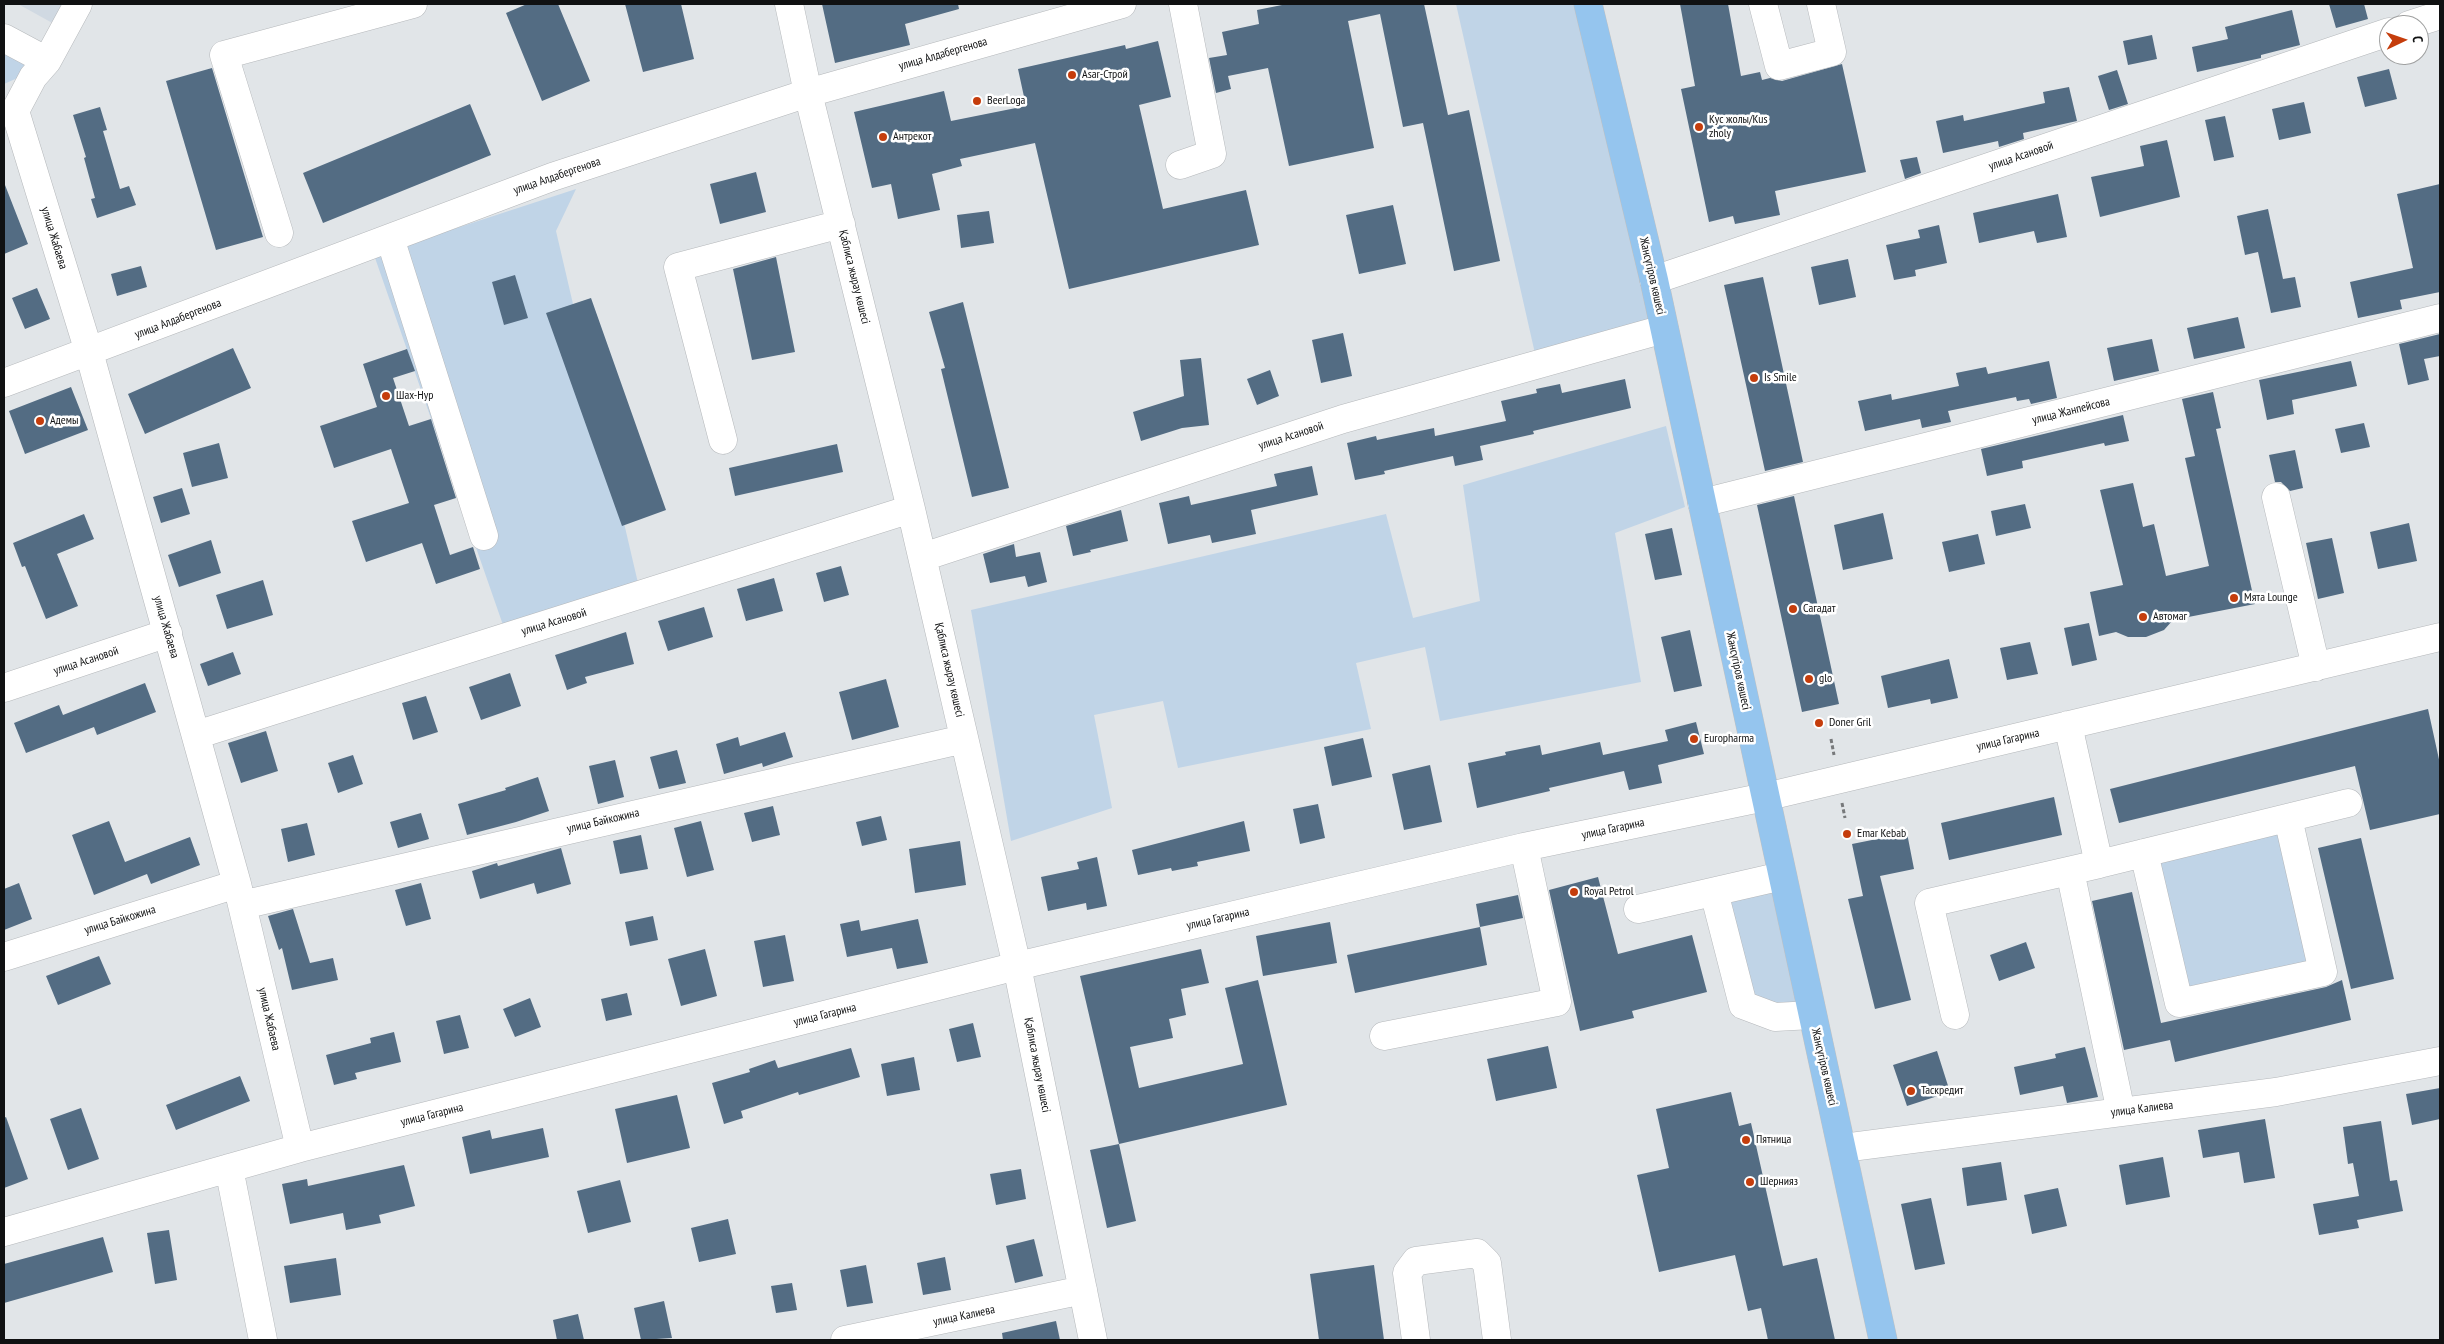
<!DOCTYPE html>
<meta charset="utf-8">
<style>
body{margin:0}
#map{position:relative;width:2444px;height:1344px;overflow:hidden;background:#e1e5e8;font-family:"PT Sans Narrow",sans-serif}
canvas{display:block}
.frame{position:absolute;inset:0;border:5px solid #101112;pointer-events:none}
.north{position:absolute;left:2379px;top:15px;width:50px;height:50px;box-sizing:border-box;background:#fff;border:1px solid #9fa0a0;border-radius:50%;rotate:87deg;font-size:14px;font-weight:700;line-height:20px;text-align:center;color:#101112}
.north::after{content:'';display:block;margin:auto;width:18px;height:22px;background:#c53d0c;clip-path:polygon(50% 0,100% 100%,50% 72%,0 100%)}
</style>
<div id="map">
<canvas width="2444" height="1344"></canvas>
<div class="frame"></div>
<div class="north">С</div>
</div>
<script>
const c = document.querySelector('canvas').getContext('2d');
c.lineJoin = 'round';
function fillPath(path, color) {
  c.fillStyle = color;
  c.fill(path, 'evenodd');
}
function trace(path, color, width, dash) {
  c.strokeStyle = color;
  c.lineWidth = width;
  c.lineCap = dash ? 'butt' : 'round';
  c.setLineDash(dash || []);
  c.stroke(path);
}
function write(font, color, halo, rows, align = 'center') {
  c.font = font + ' "PT Sans Narrow",sans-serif';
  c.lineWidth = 5;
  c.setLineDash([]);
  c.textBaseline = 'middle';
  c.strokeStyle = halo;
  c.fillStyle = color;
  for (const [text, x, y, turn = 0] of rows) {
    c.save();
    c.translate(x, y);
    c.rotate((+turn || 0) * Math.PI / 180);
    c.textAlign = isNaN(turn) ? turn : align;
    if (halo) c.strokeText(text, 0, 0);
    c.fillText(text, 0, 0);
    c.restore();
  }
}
const built = new Path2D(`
 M18,4H68L56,25Z`);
const green = new Path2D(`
 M1456,4H1575L1650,322L1536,358Z
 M4,49L40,68L4,84Z
 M576,189L556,231L638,583L503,625L374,255Z
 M1666,426L1685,507L1615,533L1641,682L1440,721L1425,647L1356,663L1371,729L1178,768L1163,701L1094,715L1112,808L1011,841L971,610L1386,514L1413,618L1480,601L1463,485Z
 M2281,827L2310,964L2184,993L2154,851Z
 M1775,886L1800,1009L1749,996L1726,897Z`);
const building = new Path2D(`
 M527,4H558L590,81L542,101L506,13Z
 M625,4H681L694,59L643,72Z
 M822,4H958L959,9L905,24L910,45L835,63Z
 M1287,4H1424L1448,115L1469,110L1500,261L1454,271L1423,123L1403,127L1380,14L1348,21L1374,148L1289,166L1268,68L1228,76L1231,89L1216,93L1209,58L1227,55L1222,32L1259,24L1257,10Z
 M1680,4H1728L1741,76L1760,72L1762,80L1770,78L1782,81L1842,64L1866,172L1775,191L1780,215L1735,224L1733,216L1709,222L1681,89L1695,86Z
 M2329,4H2364L2368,19L2336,28Z
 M2292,10L2300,45L2261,55V58L2197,72L2192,47L2228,39L2225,27Z
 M2152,35L2157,59L2128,65L2123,41Z
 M1158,41L1171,97L1139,105L1163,209L1246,190L1259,245L1069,289L1035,143L960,159L962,166L932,174L940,210L898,219L891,184L872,188L854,112L944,91L951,121L1026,106L1018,69L1125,45L1126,49Z
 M212,68L263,237L216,250L166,81Z
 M2389,69L2397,99L2365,107L2357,77Z
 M2117,70L2128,104L2109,110L2098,76Z
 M2069,87L2077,121L2023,133L2024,139L1999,147L1998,141L1943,153L1936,121L1963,115L1964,121L2045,103L2043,92Z
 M2304,102L2311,133L2279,140L2272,109Z
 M470,104L491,155L323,223L303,173Z
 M100,107L107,130L103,131L120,189L129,186L136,205L97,218L91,199L95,198L84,158L86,157L73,115Z
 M2225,116L2234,157L2214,161L2205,120Z
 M2167,140L2180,197L2100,217L2091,177L2144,166L2140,146Z
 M1917,157L1921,173L1905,179L1900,160Z
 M756,172L766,212L720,224L710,184Z
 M2440,184V292L2400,300L2402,309L2358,318L2350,282L2413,268L2397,194Z
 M5,185L28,244L4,254V186Z
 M2058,194L2067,237L2037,243L2034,231L1979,243L1973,213Z
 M1393,205L1406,264L1359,274L1346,215Z
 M2268,209L2283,279L2295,277L2301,307L2271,313L2258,252L2245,255L2237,216Z
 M989,211L994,243L961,248L957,215Z
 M1939,225L1947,263L1915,270L1916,276L1894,280L1886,245L1920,238L1918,230Z
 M776,257L795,352L752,360L733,269Z
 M1848,259L1856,297L1819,305L1811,267Z
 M141,266L147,287L117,296L111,274Z
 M515,275L528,318L504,325L492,282Z
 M1763,277L1803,462L1765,471L1724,285Z
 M37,288L50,319L25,329L12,298Z
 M591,298L666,510L622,526L546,313Z
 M963,302L1009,488L972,497L941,369L945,368L929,312Z
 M2238,317L2245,348L2194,359L2187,328Z
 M1343,333L1352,376L1321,383L1312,340Z
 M2440,334V356L2424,359L2429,380L2408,385L2399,344Z
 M2152,339L2159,371L2114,381L2107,348Z
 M233,348L251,388L145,434L128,394Z
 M407,349L415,371L393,378L409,426L431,419L456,498L434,505L450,555L473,547L480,569L436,584L422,543L366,562L352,521L409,503L391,449L334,468L320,426L377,407L363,364Z
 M1201,358L1209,425L1182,428L1141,441L1133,412L1184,396L1180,360Z
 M2049,361L2057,398L2031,404L2029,399L2017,401L2016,397L1948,411L1951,422L1922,428L1920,419L1865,431L1858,401L1891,394L1892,400L1959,386L1956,373L1986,367L1988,374Z
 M2351,361L2357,386L2292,400L2294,414L2267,420L2259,380Z
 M1270,370L1279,396L1257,405L1247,379Z
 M1625,379L1631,408L1533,431L1534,434L1480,446L1483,460L1455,466L1453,456L1384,471L1385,474L1355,480L1347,443L1376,436L1377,440L1434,428L1435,436L1506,421L1501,401L1537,393L1536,389L1560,384L1562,393Z
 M71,387L88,430L25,454L9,411Z
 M2213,392L2221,428L2216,429L2255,604L2173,620L2164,630L2146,637H2128L2116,632L2099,636L2090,592L2123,585L2100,490L2133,483L2143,527L2154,524L2166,576L2209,566L2185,458L2195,456L2182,399Z
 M2123,415L2129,441L2105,446L2104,443L2022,461L2023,468L1987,476L1981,449Z
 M2364,423L2370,447L2341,453L2335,429Z
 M219,443L228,478L192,487L183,453Z
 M837,444L843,472L735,496L729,468Z
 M2295,450L2303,488L2290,491L2281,482H2275L2269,455Z
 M1312,466L1318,495L1251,510L1256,534L1212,543L1210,535L1168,544L1159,503L1189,496L1191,505L1277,486L1274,474Z
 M182,488L190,514L161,523L153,497Z
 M1794,496L1839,704L1802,712L1757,505Z
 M2025,504L2031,528L1996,536L1991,511Z
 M1121,510L1128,541L1090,550L1091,552L1073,556L1066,526Z
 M1883,513L1893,559L1843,570L1834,525Z
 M84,514L94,539L57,554L78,606L46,619L25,566L22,567L13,543Z
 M2409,523L2417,561L2378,569L2370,532Z
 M1672,528L1682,575L1655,580L1645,534Z
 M1978,534L1985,564L1949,572L1942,542Z
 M2332,538L2344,593L2318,599L2306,543Z
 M211,540L221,573L179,587L168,555Z
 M1014,544L1016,557L1040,552L1047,582L1028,587L1025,576L990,583L983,554Z
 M841,566L849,595L824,602L816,573Z
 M774,578L783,611L746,621L737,589Z
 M263,580L273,615L227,629L216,595Z
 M704,607L713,637L668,651L658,621Z
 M2089,623L2097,660L2072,666L2064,628Z
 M1690,630L1702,686L1674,692L1661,637Z
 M626,632L634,664L585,677L587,683L567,690L555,655Z
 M2030,642L2038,674L2007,680L2000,648Z
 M233,652L241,674L208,686L200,664Z
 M1949,659L1958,698L1931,704L1930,699L1888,708L1881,676Z
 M510,673L521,706L481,720L469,687Z
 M886,679L899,727L852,740L839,692Z
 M145,683L156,712L97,735L94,727L26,753L14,723L59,705L63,715Z
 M426,696L438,732L413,740L402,703Z
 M2428,709L2440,764V814L2370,830L2355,766L2119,823L2110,789Z
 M1696,722L1704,754L1658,765L1662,783L1629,790L1624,771L1549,788L1550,791L1477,808L1468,763L1506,755L1505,752L1540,745L1542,755L1600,742L1603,755L1668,741L1665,730Z
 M266,731L278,771L241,783L228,743Z
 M785,732L793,757L763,767L762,763L724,774L716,744L738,737L740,746Z
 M1363,738L1372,777L1332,786L1324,747Z
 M677,750L686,783L659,789L650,757Z
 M353,755L363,784L338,793L328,763Z
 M615,760L624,797L598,804L589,766Z
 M1430,765L1442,822L1404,830L1392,774Z
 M538,777L549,811L516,822L467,835L458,804L506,790L505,788Z
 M2054,797L2062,835L1949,860L1941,823Z
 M1318,804L1325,838L1300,844L1293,809Z
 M773,806L780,835L752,842L744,813Z
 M421,813L429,839L398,848L390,822Z
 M881,816L887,840L862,846L856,822Z
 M109,821L125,862L190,837L200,865L151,884L147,874L94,895L72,835Z
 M701,821L714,870L687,877L674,828Z
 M1244,821L1250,851L1197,862L1198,866L1172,871L1171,868L1138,875L1132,850Z
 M307,823L315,855L288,862L281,829Z
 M1907,833L1914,869L1880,876L1911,1000L1875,1009L1848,899L1863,896L1852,844Z
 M641,835L648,869L620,874L613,841Z
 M2361,838L2394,979L2351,989L2318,848Z
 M960,841L966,885L915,893L909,849Z
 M561,848L571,884L537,894L534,883L480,899L472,871L497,863L498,866Z
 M1097,857L1107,906L1087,910L1086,903L1048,911L1041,877L1079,869L1077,862Z
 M1598,877L1618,954L1692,935L1707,992L1632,1011L1634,1018L1580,1031L1549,890Z
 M19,883L32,919L4,930V889Z
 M421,883L431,919L406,926L395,890Z
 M2132,892L2161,1023L2326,987L2342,980L2351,1020L2175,1062L2170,1040L2124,1050L2092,901Z
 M1518,895L1523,918L1480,927L1476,904Z
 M293,909L310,963L333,958L338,980L292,990L282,948L279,950L268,916Z
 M653,916L658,940L630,946L625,922Z
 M918,919L928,963L897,969L892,948L847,957L840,924L859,920L861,931Z
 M1330,922L1337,963L1263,976L1256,936Z
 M1480,927L1487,965L1355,993L1347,955Z
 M785,935L794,981L763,987L754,941Z
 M2026,942L2035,968L1999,981L1990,955Z
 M705,949L717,996L681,1006L668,959Z
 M1201,949L1209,983L1181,989L1186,1015L1169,1019L1173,1038L1130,1047L1139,1088L1243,1064L1225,988L1258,980L1287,1105L1119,1144L1080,976Z
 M99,956L111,984L58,1005L46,976Z
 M627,993L632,1015L606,1021L601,999Z
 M530,998L541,1027L515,1037L503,1009Z
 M460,1015L469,1048L444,1054L436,1021Z
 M973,1023L981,1057L957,1062L949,1029Z
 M394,1032L401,1062L355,1073L357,1079L334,1085L326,1055L371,1043L370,1038Z
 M1548,1046L1557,1088L1496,1101L1487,1059Z
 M2085,1047L2098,1097L2067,1103L2063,1086L2020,1095L2014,1067L2056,1058L2055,1054Z
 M851,1048L860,1077L799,1095L798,1092L741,1111L743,1118L724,1124L712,1083L750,1072L749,1069L775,1060L778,1068Z
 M1937,1051L1950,1092L1907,1106L1893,1065Z
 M914,1057L920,1090L887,1096L881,1064Z
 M240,1076L250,1101L176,1130L166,1105Z
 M2440,1088V1119L2412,1125L2406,1094Z
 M1731,1092L1739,1126L1751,1123L1783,1266L1817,1258L1835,1340H1768L1761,1308L1748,1311L1735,1255L1659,1272L1637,1175L1669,1168L1656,1109Z
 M677,1095L690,1148L627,1163L615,1109Z
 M81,1108L99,1159L68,1170L50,1119Z
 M6,1117L28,1179L4,1188V1118Z
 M2265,1119L2275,1178L2244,1183L2239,1152L2203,1158L2198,1130Z
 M2381,1121L2390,1181L2397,1180L2403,1211L2357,1220L2359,1228L2319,1235L2313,1204L2359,1196L2353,1163L2348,1164L2343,1127Z
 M543,1128L549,1157L470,1174L462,1137L490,1130L492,1139Z
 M1119,1144L1136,1221L1107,1228L1090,1150Z
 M2163,1157L2170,1197L2126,1205L2119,1165Z
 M2001,1162L2007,1200L1967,1206L1962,1168Z
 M404,1165L415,1206L379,1215L381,1223L346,1230L343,1213L290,1224L282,1184L307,1179L308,1186Z
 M1021,1169L1026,1199L996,1205L990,1174Z
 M620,1180L631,1222L588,1233L577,1191Z
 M2058,1188L2067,1226L2032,1234L2024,1195Z
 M1931,1198L1945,1264L1915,1270L1901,1204Z
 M728,1219L736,1254L699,1262L691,1228Z
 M169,1230L177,1280L155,1284L147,1233Z
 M103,1237L113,1272L4,1303V1264Z
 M1034,1239L1043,1276L1015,1283L1006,1246Z
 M945,1257L951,1290L923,1295L917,1263Z
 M336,1258L341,1295L290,1303L284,1266Z
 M866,1265L873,1303L847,1307L840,1270Z
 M1374,1265L1384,1340H1319L1310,1274Z
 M792,1283L797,1310L776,1313L771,1286Z
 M664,1301L672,1338L641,1340L634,1308Z
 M578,1314L584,1340H557L553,1320Z
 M1056,1321L1060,1340H1003L1002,1333Z`);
const path = new Path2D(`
 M1831,739L1834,755
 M1842,803L1845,818`);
const minor = new Path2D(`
 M789,4L808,93L911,509L1017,966L1093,1340
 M1763,4L1779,66L1832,52L1821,4
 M2409,25L2440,15
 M4,38L47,61L78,4
 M15,111L89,352L237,884L300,1148
 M15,111L33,77L47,61
 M1180,165L1212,154L1183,4
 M279,233L224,55L413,4
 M390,238L484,536
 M1654,280L2389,32
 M4,383L552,177L808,93L1122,4
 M723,440L678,267L841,224
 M2276,497L2316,667
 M1702,503L2440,318
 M923,557L1343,419L1664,329
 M4,688L168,633
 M196,735L911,509
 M2144,853L2179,1003L2323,972L2288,818
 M2099,864L2348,803
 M2070,871L2121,1112
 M1714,892L1743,1005L1775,1017L1812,1015
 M242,905L964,739
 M1638,909L1782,876
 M4,957L237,884
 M1955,1015L1929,903L2099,864L2068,725
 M1384,1036L1557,1002L1524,847
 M1843,1148L2276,1092L2440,1061
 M229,1168L263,1340
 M4,1232L300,1148L1017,966L1524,847L1765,797L2440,637
 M845,1340L1083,1290
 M1416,1340L1407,1273L1416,1261L1477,1253L1487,1263L1497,1340`);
const major = new Path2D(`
 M1588,4L1654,280L1883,1340`);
const markers = [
 [1072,75,5,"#c53d0c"],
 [977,101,5,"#c53d0c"],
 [1699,127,5,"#c53d0c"],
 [883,137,5,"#c53d0c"],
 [1754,378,5,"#c53d0c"],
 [386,396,5,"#c53d0c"],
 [40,421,5,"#c53d0c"],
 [2234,598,5,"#c53d0c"],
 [1793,609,5,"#c53d0c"],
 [2143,617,5,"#c53d0c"],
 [1809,679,5,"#c53d0c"],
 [1819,723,5,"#c53d0c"],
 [1694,739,5,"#c53d0c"],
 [1847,834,5,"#c53d0c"],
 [1574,892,5,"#c53d0c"],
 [1911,1091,5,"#c53d0c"],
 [1746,1140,5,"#c53d0c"],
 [1750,1182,5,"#c53d0c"]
];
const streetNames = [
 ["улица Алдабергенова",943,54,-16],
 ["улица Асановой",2021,156,-19],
 ["улица Алдабергенова",557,176,-19],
 ["улица Жабаева",54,238,73],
 ["Жансүгіров көшесі",1652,276,77],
 ["Қаблиса жырау көшесі",854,277,76],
 ["улица Алдабергенова",178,319,-21],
 ["улица Жанпейсова",2071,411,-14],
 ["улица Асановой",1291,436,-18],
 ["улица Асановой",554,622,-17],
 ["улица Жабаева",166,627,74],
 ["улица Асановой",86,661,-18],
 ["Қаблиса жырау көшесі",949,670,77],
 ["Жансүгіров көшесі",1738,671,78],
 ["улица Гагарина",2008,740,-13],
 ["улица Байкожина",603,821,-13],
 ["улица Гагарина",1613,829,-12],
 ["улица Гагарина",1218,919,-13],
 ["улица Байкожина",120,920,-17],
 ["улица Гагарина",825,1015,-14],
 ["улица Жабаева",269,1019,77],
 ["Қаблиса жырау көшесі",1037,1065,79],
 ["Жансүгіров көшесі",1824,1067,77],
 ["улица Калиева",2142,1109,-7],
 ["улица Гагарина",432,1115,-14],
 ["улица Калиева",964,1316,-12]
];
const poiNames = [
 ["Asar-Строй",1082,75],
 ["BeerLoga",987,101],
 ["Кус жолы/Kus",1709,120],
 ["zholy",1709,134],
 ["Антрекот",893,137],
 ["Is Smile",1764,378],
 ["Шах-Нур",396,396],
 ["Адемы",50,421],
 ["Мята Lounge",2244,598],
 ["Сагадат",1803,609],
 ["Автомаг",2153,617],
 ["glo",1819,679],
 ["Doner Gril",1829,723],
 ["Europharma",1704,739],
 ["Emar Kebab",1857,834],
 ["Royal Petrol",1584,892],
 ["Таскредит",1921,1091],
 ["Пятница",1756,1140],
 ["Шернияз",1760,1182]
];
fillPath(built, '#d0d9e2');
fillPath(green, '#c0d4e7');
fillPath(building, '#536c83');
trace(minor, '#b5b8bb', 29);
trace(major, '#c1c1c1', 29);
trace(path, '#77797b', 3, [4, 2.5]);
trace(minor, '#fff', 28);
trace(major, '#95c5ee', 28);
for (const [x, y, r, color] of markers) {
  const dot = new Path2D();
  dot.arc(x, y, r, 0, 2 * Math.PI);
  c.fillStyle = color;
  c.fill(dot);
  trace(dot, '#fff', 2);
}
write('12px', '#101112', '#fff', streetNames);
write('12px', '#101112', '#fff', poiNames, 'left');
</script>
